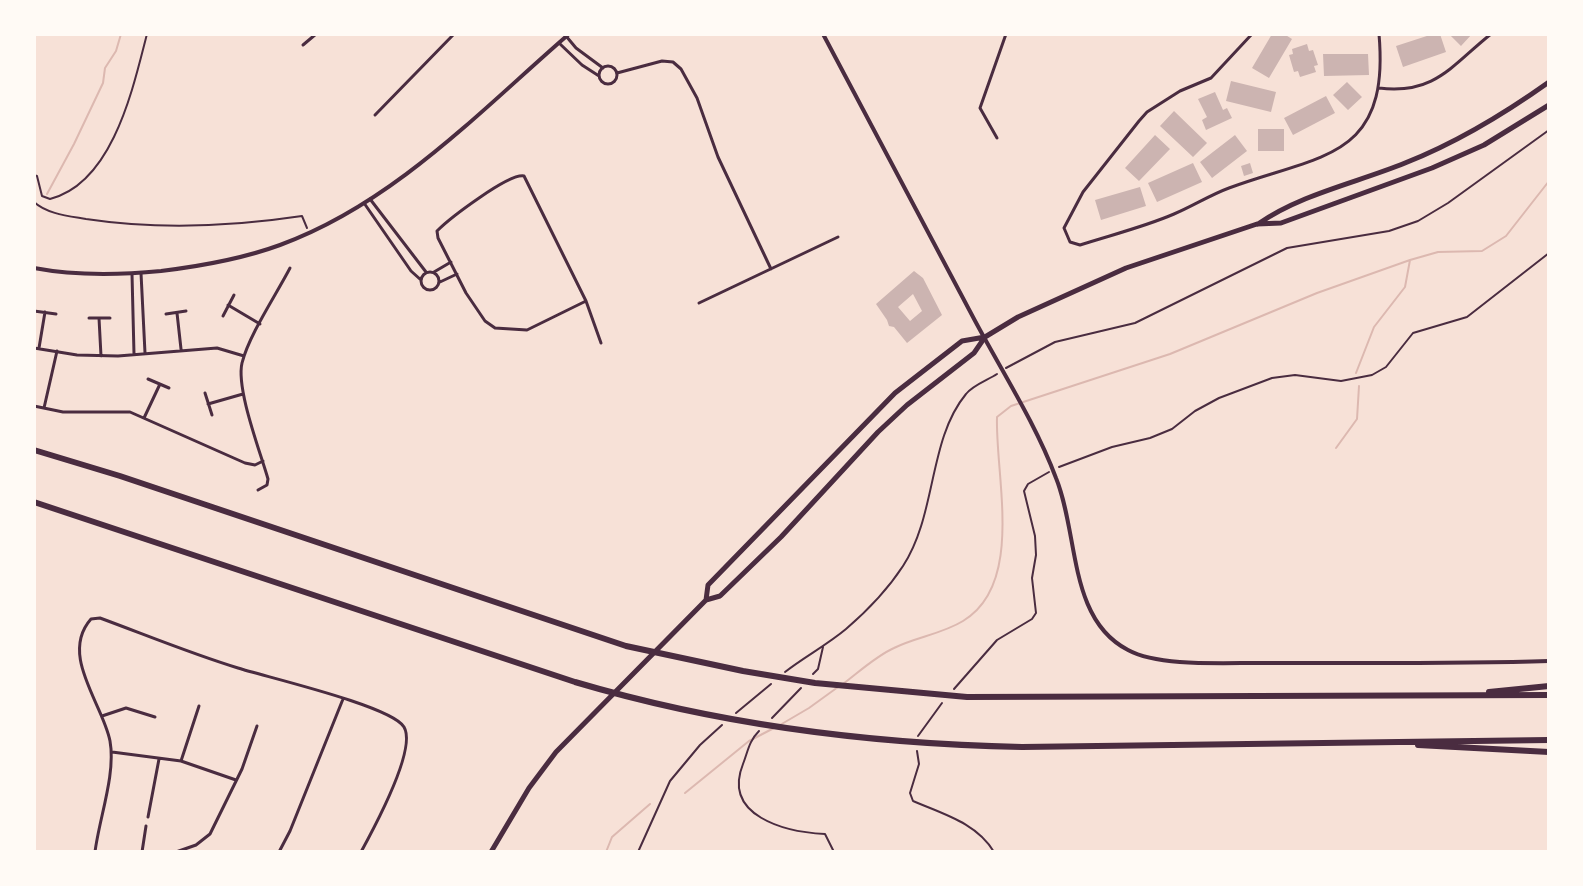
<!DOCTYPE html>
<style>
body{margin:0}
#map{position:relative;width:1583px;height:886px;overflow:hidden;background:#f7e1d7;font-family:Lato,sans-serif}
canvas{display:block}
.frame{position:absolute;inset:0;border:36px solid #fffaf5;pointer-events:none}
</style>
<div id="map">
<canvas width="1583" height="886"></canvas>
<div class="frame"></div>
</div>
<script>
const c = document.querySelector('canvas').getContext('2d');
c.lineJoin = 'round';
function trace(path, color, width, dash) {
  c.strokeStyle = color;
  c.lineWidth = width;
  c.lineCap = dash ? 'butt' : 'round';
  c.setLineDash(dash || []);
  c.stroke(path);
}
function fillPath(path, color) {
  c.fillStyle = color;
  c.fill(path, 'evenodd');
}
const stream = new Path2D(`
 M47,194L74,144L103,83L105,68L116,51L121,34
 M1356,373L1374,327L1405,287L1410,260
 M1336,448L1357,419L1359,386
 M843,684C859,672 876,656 894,648C916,637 942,634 963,621C1025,584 995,476 997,417L1011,406L1170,354L1317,293L1410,260L1438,252L1482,251L1506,236L1549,181
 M780,725L809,708L838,687
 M685,793L749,741L774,728
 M606,852L612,837L650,804`);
const building = new Path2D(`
 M1272,34H1284L1292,39L1269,78L1252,68Z
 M1433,34H1440L1446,52L1403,67L1396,46Z
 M1449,34H1472L1461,46Z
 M1307,44L1309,51L1313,50L1318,65L1314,66L1316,72L1300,77L1298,71L1294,72L1289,55L1293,54L1292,49Z
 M1323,54H1368L1369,75L1324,76Z
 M1231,81L1276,92L1271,112L1226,101Z
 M1347,82L1362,97L1348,110L1333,95Z
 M1215,92L1223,110L1227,108L1232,118L1206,130L1202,120L1207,117L1198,99Z
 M1326,96L1335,113L1293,135L1284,118Z
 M1174,111L1207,143L1193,157L1160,126Z
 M1258,129H1284V151H1258Z
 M1155,135L1170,149L1139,181L1125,168Z
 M1235,135L1247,151L1212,178L1200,162Z
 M1193,163L1202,182L1157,202L1148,183Z
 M1250,163L1253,173L1244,176L1241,166Z
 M1140,187L1146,206L1101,220L1095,200Z
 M914,271L923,278L942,315L907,343L894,327L889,326L887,320L876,304ZM913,294L922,311L910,321L898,307Z`);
const path = new Path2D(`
 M34,175L37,176L42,196L50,199C113,183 133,88 147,34
 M34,202C47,214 69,216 86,219C159,230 229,227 302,216L307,228
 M1006,368L1055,342L1135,323L1287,248L1389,231L1418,221L1448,203L1549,130
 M1059,467L1112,447L1150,438L1172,429L1195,411L1219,398L1272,378L1295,375L1341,381L1372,375L1386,367L1413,333L1467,317L1549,253
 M785,672C804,657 827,645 846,629C867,611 888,589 903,566C937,514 928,440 966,394C973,385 988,380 997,374
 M813,674L818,669L823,647
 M954,689L997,640L1032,619L1036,613L1032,578L1036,555L1035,536L1024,491L1028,484L1049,472
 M736,713L771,684
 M772,718L801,688
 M759,731C749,741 748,751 743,764C722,816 785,832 825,834L834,852
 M918,736L942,703
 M917,751L919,764L910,793L913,801C943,814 977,823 994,852
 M638,852L670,781L700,745L722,725`);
const minor = new Path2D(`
 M1252,34L1211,78L1180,91L1147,112L1139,121L1083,192L1064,228L1070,242L1080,245C1111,235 1144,227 1174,214C1193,206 1210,195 1229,188C1321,154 1390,160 1379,34
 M1320,34H1337
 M566,36L576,48L603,68
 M559,43L582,65L599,76
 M303,45L316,34
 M599 75a9 9 0 1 1 18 0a9 9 0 1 1-18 0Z
 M617,73L662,61L673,62L681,69L697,98L718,157L771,269
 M1379,88C1435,95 1452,65 1491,34
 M375,115L454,34
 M997,138L980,108L1006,34
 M370,199L426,272
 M364,203L411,271L421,280
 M421 281a9 9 0 1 1 18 0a9 9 0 1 1-18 0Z
 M434,272L451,262
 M141,273L145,353
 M132,274L134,354
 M440,282L457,274
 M586,301L527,330L495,328L485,321L466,293L438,238L437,231C450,218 509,173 524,176L586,301L601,343
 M699,303L838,237
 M228,305L260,324
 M34,311L56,314
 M177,313L181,349
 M166,314L186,311
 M223,316L234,295
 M89,318H110
 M99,318L101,356
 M34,348L77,355L118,356L217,348L244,356
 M39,348L45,312
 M148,379L169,388
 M205,393L212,415
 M208,404L243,394
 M34,406L63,412H130L245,463L255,465L263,461
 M44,408L57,351
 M144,418L160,384
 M258,490L267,485L268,479C260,451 236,389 242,363C249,335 276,295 290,268
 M102,716L126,708L155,717
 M112,752L181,761L236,780
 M181,761L199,706
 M148,817L159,759
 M95,852C99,819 116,774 110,741C103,704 59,655 91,619L100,618C146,635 192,654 238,668C266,677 392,706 404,727C417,749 373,830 361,852
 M142,852L146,826
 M176,852L196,845L210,834L242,769L257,726
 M279,852L290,831L343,699`);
const secondary = new Path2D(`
 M823,34C873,128 923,223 973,317C1001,370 1035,422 1056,478C1079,535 1068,619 1128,650C1161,668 1232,662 1271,663C1364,663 1456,664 1549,661
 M34,268C76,276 119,275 161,271C202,266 242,259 280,245C393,204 480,111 569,34`);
const primary = new Path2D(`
 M1258,224C1301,194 1356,183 1405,163C1456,143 1504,114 1549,82
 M706,600L708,585L895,393L962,341L985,337L1018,317L1126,268L1257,224L1281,223L1432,168L1484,145L1549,105
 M491,852L529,788L556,752L706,600L720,596L781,537L878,432L907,405L974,353L985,337`);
const motorway = new Path2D(`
 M34,450L120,476L626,646L743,671L815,683L967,697L1549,695
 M34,502L575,682C720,725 872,744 1022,747L1549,740
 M1489,692L1549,686
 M1418,745L1549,752`);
trace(stream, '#dcb8b0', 2);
fillPath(building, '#ccb4b1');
trace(path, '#4a2c40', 2);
trace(minor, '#4a2c40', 3);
trace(secondary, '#4a2c40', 4);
trace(primary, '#4a2c40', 5);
trace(motorway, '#4a2c40', 6);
</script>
